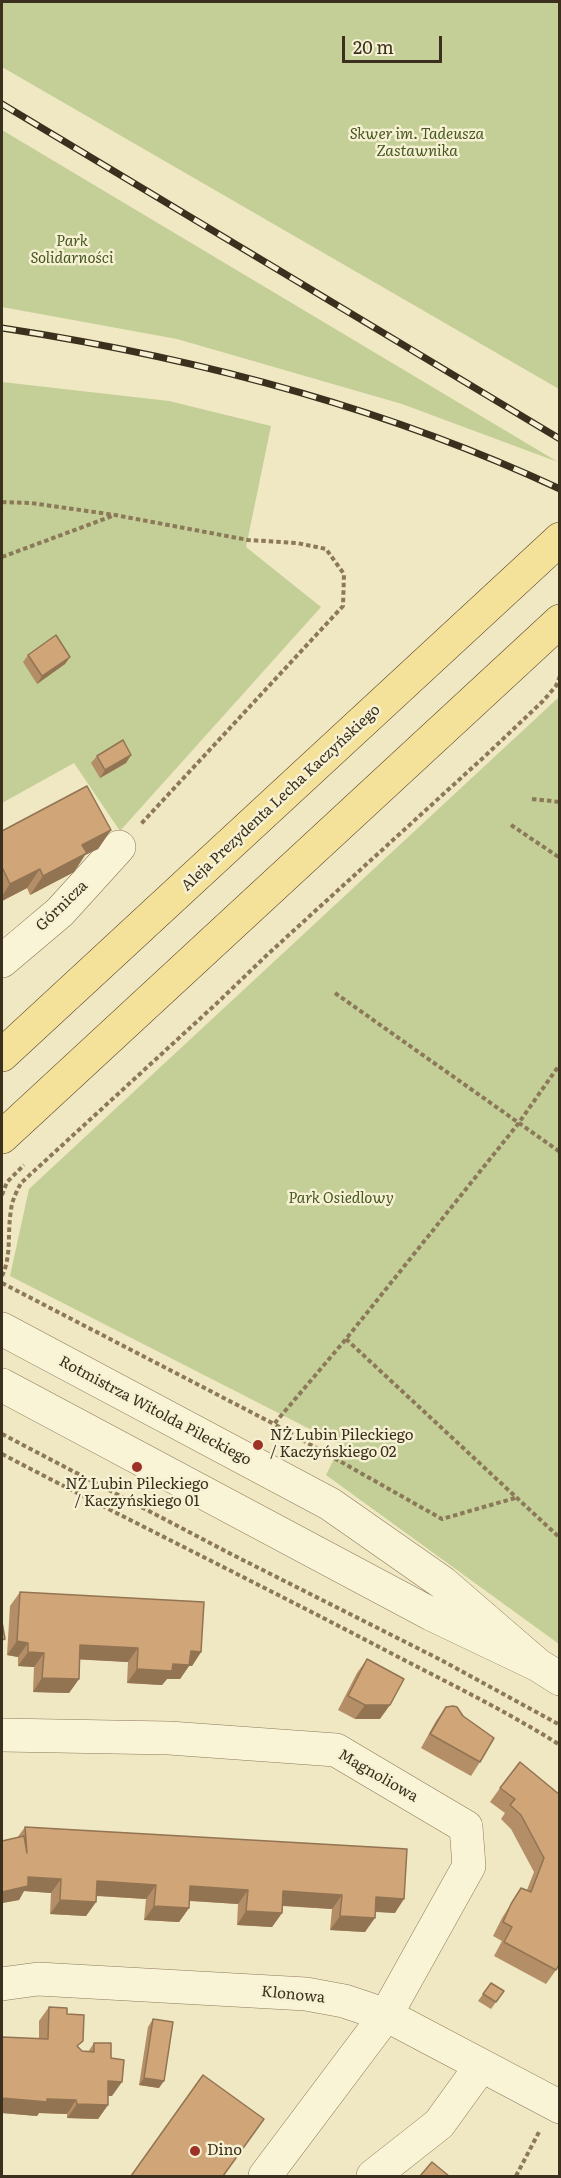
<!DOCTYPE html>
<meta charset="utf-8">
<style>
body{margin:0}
#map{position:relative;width:561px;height:2178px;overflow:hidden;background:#f0e7c3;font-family:Literata,serif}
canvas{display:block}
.frame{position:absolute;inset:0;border:3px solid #3b2f1e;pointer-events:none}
.scale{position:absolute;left:342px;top:36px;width:100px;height:27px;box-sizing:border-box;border:3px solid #3b2f1e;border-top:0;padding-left:8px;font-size:18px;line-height:21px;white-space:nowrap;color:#3b2f1e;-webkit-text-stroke:4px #f7f1d3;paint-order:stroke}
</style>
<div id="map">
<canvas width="561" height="2178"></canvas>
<div class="frame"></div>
<div class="scale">20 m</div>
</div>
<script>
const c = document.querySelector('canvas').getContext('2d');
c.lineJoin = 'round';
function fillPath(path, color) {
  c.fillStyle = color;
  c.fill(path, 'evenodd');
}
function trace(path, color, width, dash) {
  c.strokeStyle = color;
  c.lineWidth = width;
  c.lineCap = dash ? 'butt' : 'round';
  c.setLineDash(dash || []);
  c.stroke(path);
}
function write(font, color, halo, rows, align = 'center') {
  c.font = font + ' Literata,serif';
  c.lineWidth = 5;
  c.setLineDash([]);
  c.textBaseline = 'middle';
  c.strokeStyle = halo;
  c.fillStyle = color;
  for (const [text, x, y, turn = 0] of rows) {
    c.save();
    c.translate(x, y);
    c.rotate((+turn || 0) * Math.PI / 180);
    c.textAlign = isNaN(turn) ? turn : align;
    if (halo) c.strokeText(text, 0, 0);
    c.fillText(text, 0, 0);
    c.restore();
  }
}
const green = new Path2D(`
 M2,2H559V389L2,67Z
 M2,130L558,462L402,404L177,339L2,307Z
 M2,382L169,401L271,426L246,547L321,607L120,831L74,763L2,803Z
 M559,697V1644L326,1475L341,1445L10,1276L29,1189Z`);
const path = new Path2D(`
 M2,502L31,503L115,515L248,540L297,543L326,549L344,574L343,606L140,825
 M2,557L115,515
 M532,799L560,802
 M511,825L560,858
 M335,993L560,1152
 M2,1195L7,1182L24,1165
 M2,1276C12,1255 7,1233 11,1210C12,1200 17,1191 21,1183L216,1004L268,954L484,757L543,701L556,686L560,676
 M2,1283L274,1424
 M346,1339L560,1538
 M2,1434L231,1554L441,1660L560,1725
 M2,1454C128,1520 257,1583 383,1649C442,1680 503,1709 560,1745
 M515,1498L442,1519L274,1424L346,1339L518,1124L560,1064
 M516,2176L539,2132`);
const minor = new Path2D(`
 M2,961L60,912L119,847
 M2,1329L330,1504L443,1583L538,1665
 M2,1385L431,1614L538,1665L560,1679
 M2,1735L169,1738L336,1750L466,1827L469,1866L386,2015L265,2176
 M2,1984L38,1979L306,1994L344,2001L386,2015L560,2107
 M373,2176L439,2124L481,2066`);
const major = new Path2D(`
 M2,1055L560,539
 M2,1137L560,621`);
const rail = new Path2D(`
 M2,104L560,439
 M2,328C192,357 384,407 560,489`);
const wall = new Path2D(`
 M28,655L70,657L65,664L37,684L23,662Z
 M131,755L126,763L100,778L91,763L97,756Z
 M111,830L98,849L85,855L74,872L30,895L27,888L2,901V831Z
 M20,1592L201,1652L192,1666H189L180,1679H167L162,1685L127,1683L128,1662L79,1659V1679L69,1693L33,1692L34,1667L18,1666V1657L7,1655L10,1606Z
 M367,1659L380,1719H355L338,1710L357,1673Z
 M446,1707L480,1762L471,1776L421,1748L436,1721Z
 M500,1788L560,1795L556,1970L546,1984L494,1956L502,1941L493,1936L502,1918L521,1888L527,1890L534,1872L511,1829L501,1819L505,1813L490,1802Z
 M25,1827L407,1849L395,1913L375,1912L365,1932L330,1930L332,1909L282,1906V1913L272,1927L237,1925L238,1904L189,1901V1908L179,1922L144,1920L146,1899L96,1896V1902L86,1916L50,1914L51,1893L24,1891L19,1900L2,1903V1841L17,1838Z
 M491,1983L504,1991L491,2009L478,2001Z
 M49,2007L67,2014L78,2047L82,2051L88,2052L94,2043L111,2058L112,2096H108V2105L98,2119L67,2118V2114L39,2113L37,2116L2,2113V2037L39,2039V2021Z
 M153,2019L159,2088L139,2085L148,2027Z`);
const shadedWall = new Path2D(`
 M70,657L65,664L37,684L42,676Z
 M131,755L126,763L100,778L105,770Z
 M111,830L98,849L85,855L74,872L30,895L43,876L82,845Z
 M40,869L27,888L2,901V896L10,884Z
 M17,1641L28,1643L18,1657L7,1655Z
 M80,1645L138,1648L128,1662L70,1659Z
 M191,1651L201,1652L192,1666H189L180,1679H167L162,1685L127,1683L137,1669L173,1664Z
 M28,1652L44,1653L34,1667L18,1666Z
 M42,1678L79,1679L69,1693L33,1692Z
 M365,1705H390L380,1719H355Z
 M28,1877L61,1879L51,1893L24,1891L19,1900L2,1903V1892Z
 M97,1881L156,1885L146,1899L87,1895Z
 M190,1886L248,1890L238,1904L180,1900Z
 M283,1891L342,1895L332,1909L273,1905Z
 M376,1897L404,1899L395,1913L366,1911Z
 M60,1900L96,1902L86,1916L50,1914Z
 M154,1906L189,1908L179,1922L144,1920Z
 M246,1911L282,1913L272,1927L237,1925Z
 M340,1916L375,1918L365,1932L330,1930Z
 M144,2078L164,2081L159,2088L139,2085Z
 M108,2081L122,2082L112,2096L98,2095Z
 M2,2098L47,2099L76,2100L67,2114L39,2113L37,2116L2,2113Z
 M77,2104L108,2105L98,2119L67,2118Z`);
const building = new Path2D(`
 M56,635L70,657L42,676L28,655Z
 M123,740L131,755L105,770L97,756Z
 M87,786L111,830L82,845L87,853L43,876L40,869L10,884L2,867V831Z
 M20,1592L204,1602L201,1652L191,1651L189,1665L173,1664L172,1671L137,1669L138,1648L80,1645L79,1679L42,1678L44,1653L28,1652V1643L17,1641Z
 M2,1622L5,1639L2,1640Z
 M367,1659L404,1679L390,1705H365L348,1696Z
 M453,1706L457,1707L463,1716L494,1738L480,1762L430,1734L446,1707Z
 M520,1762L560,1795V1963L556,1970L504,1942L512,1927L503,1922L511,1904L521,1888L531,1892L544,1858L521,1815L510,1805L515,1799L500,1788Z
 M25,1827L407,1849L404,1899L376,1897L375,1918L340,1916L342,1895L283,1891L282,1913L246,1911L248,1890L190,1886L189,1908L154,1906L156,1885L97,1881L96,1902L60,1900L61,1879L28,1877V1886L2,1892V1841L24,1836L27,1853Z
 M491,1983L504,1991L496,2002L483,1994Z
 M49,2007L67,2008V2014L84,2015L83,2041L77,2046L82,2051L94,2052V2043H111V2058L124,2060L122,2082L108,2081V2105L77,2104L76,2100L47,2099V2102L2,2098V2037L48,2039Z
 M153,2019L173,2022L164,2081L144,2078Z
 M203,2075L264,2119L223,2176H131Z
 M432,2162L449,2176H420Z`);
const markers = [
 [258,1445,6,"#9e3126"],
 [137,1467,6,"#9e3126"],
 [195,2151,6,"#9e3126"]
];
const parkNames = [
 ["Skwer im. Tadeusza",417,135],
 ["Zastawnika",417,152],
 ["Park",72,242],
 ["Solidarności",72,259],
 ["Park Osiedlowy",341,1199]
];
const streetNames = [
 ["Aleja Prezydenta Lecha Kaczyńskiego",281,798,-43],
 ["Górnicza",62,906,-44],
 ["Rotmistrza Witolda Pileckiego",155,1411,28],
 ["Magnoliowa",378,1776,30],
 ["Klonowa",293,1995,6]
];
const poiNames = [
 ["NŻ Lubin Pileckiego",270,1436],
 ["/ Kaczyńskiego 02",270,1453],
 ["NŻ Lubin Pileckiego",137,1485,"center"],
 ["/ Kaczyńskiego 01",137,1502,"center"],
 ["Dino",207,2151]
];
fillPath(green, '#c3cf97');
trace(minor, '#8c7959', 34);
trace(major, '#59462d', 34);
trace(path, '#8c7959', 4, [4.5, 3]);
trace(minor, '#faf4d7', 33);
trace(major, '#f5e29a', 33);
trace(rail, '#3b2f1e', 7);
trace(rail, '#f7f1d3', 4.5, [14]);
fillPath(wall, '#b38e66');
fillPath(shadedWall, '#927453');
fillPath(building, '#d0a577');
trace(building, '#927453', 1.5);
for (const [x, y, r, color] of markers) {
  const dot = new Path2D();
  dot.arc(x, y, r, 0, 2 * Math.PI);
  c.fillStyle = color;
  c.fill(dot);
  trace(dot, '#f7f1d3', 2);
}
write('italic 15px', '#465823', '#f7f1d3', parkNames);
write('15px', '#3b2f1e', '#f7f1d3', streetNames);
write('15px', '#3b2f1e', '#f7f1d3', poiNames, 'left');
</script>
